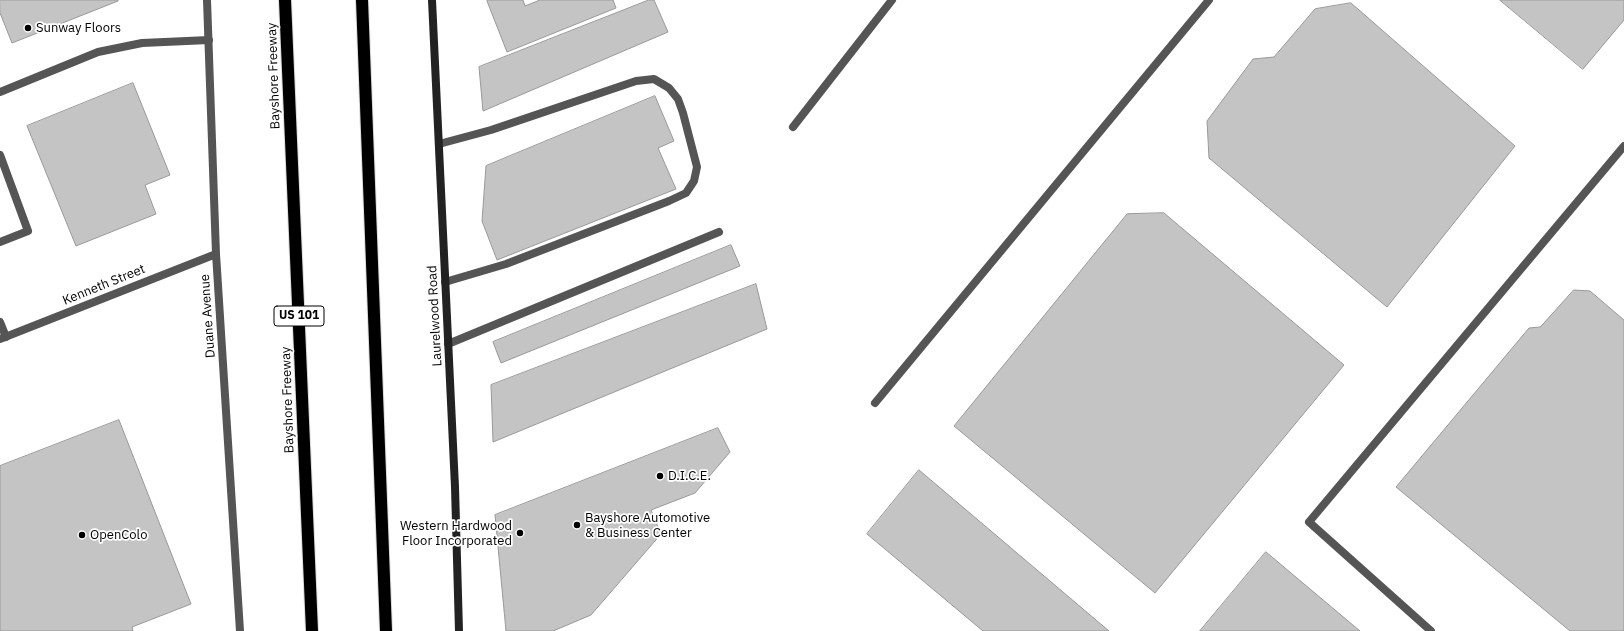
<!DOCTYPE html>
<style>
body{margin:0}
canvas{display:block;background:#fff}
</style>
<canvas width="1624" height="631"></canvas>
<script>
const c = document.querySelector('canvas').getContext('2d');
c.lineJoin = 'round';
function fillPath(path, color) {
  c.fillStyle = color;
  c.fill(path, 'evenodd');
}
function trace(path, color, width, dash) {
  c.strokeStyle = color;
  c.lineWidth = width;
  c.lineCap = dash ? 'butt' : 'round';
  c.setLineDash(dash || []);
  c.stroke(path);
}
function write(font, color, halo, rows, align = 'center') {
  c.font = font + ' "IBM Plex Sans",sans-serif';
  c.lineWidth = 3.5;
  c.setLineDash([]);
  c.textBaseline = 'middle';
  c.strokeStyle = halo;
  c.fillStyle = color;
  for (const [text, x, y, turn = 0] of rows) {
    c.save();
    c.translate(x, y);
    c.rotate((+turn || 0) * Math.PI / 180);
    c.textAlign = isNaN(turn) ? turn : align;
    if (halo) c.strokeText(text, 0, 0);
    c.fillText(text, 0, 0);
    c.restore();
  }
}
const building = new Path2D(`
 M0,0H118V1L12,43L0,13Z
 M489,0H523L525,6L540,0H613L616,8L507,52L487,1Z
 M649,0H654L668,32L483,111L479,67Z
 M1500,0H1624V20L1583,69Z
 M1351,3L1515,146L1387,307L1209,158L1207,121L1253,59L1274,57L1315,9Z
 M133,83L170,175L145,185L156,214L76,246L27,126Z
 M655,96L674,141L658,148L676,189L497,260L482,221L486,166Z
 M1164,213L1344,365L1155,593L954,426L1127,214Z
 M731,245L740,266L501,363L493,342Z
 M756,284L767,329L493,442L491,385Z
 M1574,290L1590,291L1624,320V631H1570L1396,487L1529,328L1540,327Z
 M119,420L191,604L132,627L133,631H0V466Z
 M718,428L730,452L695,493L651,510L661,534L591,615L553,631H506L495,515Z
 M919,470L1109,631H983L867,534Z
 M1266,552L1360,631H1200Z`);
const lane = new Path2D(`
 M0,92L98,52L142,43L209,40
 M793,127L892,0
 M439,144L491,130L636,81L654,79L669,88L678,99L683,113L697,167L694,181L686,193L669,201L506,264L445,282
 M0,155L28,231L0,242
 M0,322L6,337
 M448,344L719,232
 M875,403L1209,0
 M1431,631L1309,522L1624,146`);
const street = new Path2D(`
 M207,0L216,254L240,631
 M0,339L216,254`);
const secondary = new Path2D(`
 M432,0L455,487L459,631`);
const highway = new Path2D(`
 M285,0L312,631
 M362,0L386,631`);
const markers = [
 [28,28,4,"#000"],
 [660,476,4,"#000"],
 [577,525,4,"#000"],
 [520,533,4,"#000"],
 [82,535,4,"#000"]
];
const shields = [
 [299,316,50]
];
const shieldNames = [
 ["US 101",299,316]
];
const poiNames = [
 ["Sunway Floors",36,28],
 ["D.I.C.E.",668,476],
 ["Bayshore Automotive",585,518],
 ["& Business Center",585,533],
 ["Western Hardwood",512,526,"right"],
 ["Floor Incorporated",512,541,"right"],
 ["OpenColo",90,535]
];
const streetNames = [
 ["Bayshore Freeway",274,76,-92],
 ["Kenneth Street",104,285,-22],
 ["Duane Avenue",208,316,-94],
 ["Laurelwood Road",435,316,-93],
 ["Bayshore Freeway",288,400,-92]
];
fillPath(building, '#c4c4c4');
trace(building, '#999', 1);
trace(highway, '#dbdbdb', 14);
trace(lane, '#555', 8);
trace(street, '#555', 8);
trace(secondary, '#222', 8);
trace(highway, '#000', 12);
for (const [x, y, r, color] of markers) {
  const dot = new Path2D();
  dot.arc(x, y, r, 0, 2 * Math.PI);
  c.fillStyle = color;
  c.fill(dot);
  trace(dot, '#fff', 1.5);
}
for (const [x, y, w] of shields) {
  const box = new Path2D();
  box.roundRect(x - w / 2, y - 10, w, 20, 3);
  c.fillStyle = '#fff';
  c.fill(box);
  trace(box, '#000', 1);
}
write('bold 12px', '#000', null, shieldNames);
write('13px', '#000', '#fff', poiNames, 'left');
write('13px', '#000', '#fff', streetNames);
</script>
